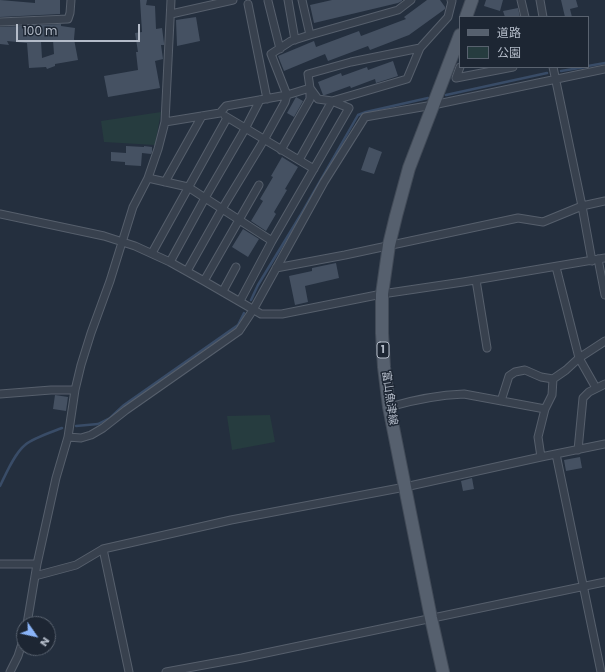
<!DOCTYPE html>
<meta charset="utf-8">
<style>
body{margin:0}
#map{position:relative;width:605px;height:672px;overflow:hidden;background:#242f3e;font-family:Poppins,"Noto Sans JP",sans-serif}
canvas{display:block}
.legend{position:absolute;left:459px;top:16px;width:130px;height:52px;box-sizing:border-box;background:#1d2633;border:1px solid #59626f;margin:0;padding:5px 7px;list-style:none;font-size:12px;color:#b4bcc9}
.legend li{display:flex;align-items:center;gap:8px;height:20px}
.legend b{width:20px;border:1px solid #59626f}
.north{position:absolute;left:16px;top:616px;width:40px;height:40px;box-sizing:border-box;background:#1d2633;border:1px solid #59626f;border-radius:50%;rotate:124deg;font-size:11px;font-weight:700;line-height:16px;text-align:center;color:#b4bcc9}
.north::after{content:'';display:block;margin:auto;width:14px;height:18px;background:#8ab4f8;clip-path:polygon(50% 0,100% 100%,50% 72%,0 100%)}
.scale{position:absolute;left:16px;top:24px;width:124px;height:18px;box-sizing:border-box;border:2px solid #b4bcc9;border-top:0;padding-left:5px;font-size:12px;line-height:14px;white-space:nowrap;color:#b4bcc9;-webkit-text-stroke:3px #1d2633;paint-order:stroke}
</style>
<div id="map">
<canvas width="605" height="672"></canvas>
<ul class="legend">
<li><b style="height:5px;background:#56606e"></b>道路</li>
<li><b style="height:11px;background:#263c3f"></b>公園</li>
</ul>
<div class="north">N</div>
<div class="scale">100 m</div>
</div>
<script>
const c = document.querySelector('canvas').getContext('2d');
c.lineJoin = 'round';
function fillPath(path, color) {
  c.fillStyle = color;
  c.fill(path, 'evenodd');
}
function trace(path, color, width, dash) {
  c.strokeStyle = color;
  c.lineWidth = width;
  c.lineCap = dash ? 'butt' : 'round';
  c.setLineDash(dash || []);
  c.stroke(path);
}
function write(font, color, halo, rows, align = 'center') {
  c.font = font + ' Poppins,"Noto Sans JP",sans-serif';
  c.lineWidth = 3;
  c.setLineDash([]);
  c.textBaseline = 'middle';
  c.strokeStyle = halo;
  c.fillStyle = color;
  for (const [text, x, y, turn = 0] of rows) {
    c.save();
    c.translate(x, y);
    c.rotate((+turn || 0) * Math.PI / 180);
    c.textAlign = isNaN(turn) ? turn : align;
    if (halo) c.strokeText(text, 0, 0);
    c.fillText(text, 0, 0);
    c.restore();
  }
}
const green = new Path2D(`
 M161,112L155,145L104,142L101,121Z
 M270,415L275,442L232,450L227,416Z`);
const stream = new Path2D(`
 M588,66L605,63
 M561,71L585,67
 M446,95L547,73
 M251,300L258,285L300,216L358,115L366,112L428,98
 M76,426L98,424L110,418L124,405L238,325L244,313
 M0,486C6,474 14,454 25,445C33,438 52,432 62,428`);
const building = new Path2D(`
 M0,0L35,3V0H60V14L0,17Z
 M140,0H147L146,5L155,6L156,29L162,28L164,43V45H161L163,59L155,61L160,88L108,97L104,76L138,70L136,52H138L135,33L142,32Z
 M332,0H402V1L398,3L314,23L310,5Z
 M427,0H440L445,7V9L409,35L370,50L368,46L328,61L325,54L284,71L278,56L314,41L316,47L359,31L361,36L406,19L404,17Z
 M486,0H503L500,11L484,6Z
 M561,0H576L578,7L570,9L572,17H565Z
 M518,8L520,17H505L503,11Z
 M196,17L200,41L177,46L176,20Z
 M61,24V26L75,28L74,39L78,60L55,64V66L47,69L46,67L29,68L27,43L7,41L9,45L0,44V27ZM53,40L54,54L42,58L41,41Z
 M393,61L398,76L376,83L375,79L351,88L350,86L325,95H323L318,82L341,73L342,76L367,67L368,70Z
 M296,97L303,101L294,117L287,113Z
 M126,146L144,147V146L152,147V152L151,154L142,153L141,166L125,165V162L111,161V152L126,153Z
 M369,147L382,152L374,174L361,170Z
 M282,157L298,167L285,189L287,190L274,212L276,214L266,231L251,221L263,201L260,199L273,177L271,176Z
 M243,229L259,239L248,257L232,247Z
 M336,263L339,278L305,286L308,302L295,305L289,276L312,271V268Z
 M55,395L68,397L66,411L53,409Z
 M580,457L582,468L566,471L564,460Z
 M472,478L474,489L463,491L461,481Z`);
const street = new Path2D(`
 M288,0L295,40
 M521,0L525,17
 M540,0L543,17
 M268,1L280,49
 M248,4L267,99
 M171,14L233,0
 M0,22L68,19L70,13L71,0
 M310,35L398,10L411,0
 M460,67L456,78L513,67
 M553,67L582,206L592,261
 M225,116L314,169
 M165,122L220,113L226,106L287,95L310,88
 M281,150L310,99V88L308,74L351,62L420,48L448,17L452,1L451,0
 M299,160L332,101L407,79L420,48
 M148,178L188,187L272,241
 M165,182L202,116
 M0,214L104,236L135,246L170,262L204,281L261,314H282L382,294L463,282L605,258
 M152,253L227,118
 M598,259L605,295
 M170,262L205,198L245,129L260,100
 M556,267L579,358L596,388
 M276,268L345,255L518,218L543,222L582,206L605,201
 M187,271L222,209L264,140L285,102L287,95L271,54L291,41L310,35L302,0
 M476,280L487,348
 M204,281L259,185
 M223,291L236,267
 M240,301L272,241L349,108L332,101L318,99L310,88
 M0,394L51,390H75
 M501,401L509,376L515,372L525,370L541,377L553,379
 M389,407C413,400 439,395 464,394L545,409
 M68,437L81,438L91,435L103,428L126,410L239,331L253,310L324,182L365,117L433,105L605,69
 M578,450L583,398L589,392L605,384
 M556,454L601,672
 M541,457L538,437L545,409L552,395L553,379L566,370L579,358L605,341
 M103,549L129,672
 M0,564H37
 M35,576L76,565L103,549L231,520L405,487L541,457L605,444
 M27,624L37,564L56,478L68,437L75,390L81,365L91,333L110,281L133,207L148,178L158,149L165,122L171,0
 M10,672L18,656L24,637
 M166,672L242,658L605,582`);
const primary = new Path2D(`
 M466,17L472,0
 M443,672L431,618L389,407L384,367L382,333V294L389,245L396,216L409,168L460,35`);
const shields = [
 [383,350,12]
];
const shieldNames = [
 ["1",383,350]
];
const streetNames = [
 ["富山魚津線",389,398,82]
];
fillPath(green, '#263c3f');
trace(stream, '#394c67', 2.5);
fillPath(building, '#455162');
trace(street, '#565f6c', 9);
trace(primary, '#414a57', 14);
trace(street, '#38414e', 7);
trace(primary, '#56606e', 12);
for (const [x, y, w] of shields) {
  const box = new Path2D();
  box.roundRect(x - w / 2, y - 8, w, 16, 3);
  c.fillStyle = '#1d2633';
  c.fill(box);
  trace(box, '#b4bcc9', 1);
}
write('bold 10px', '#b4bcc9', null, shieldNames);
write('11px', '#b4bcc9', '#1d2633', streetNames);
</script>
